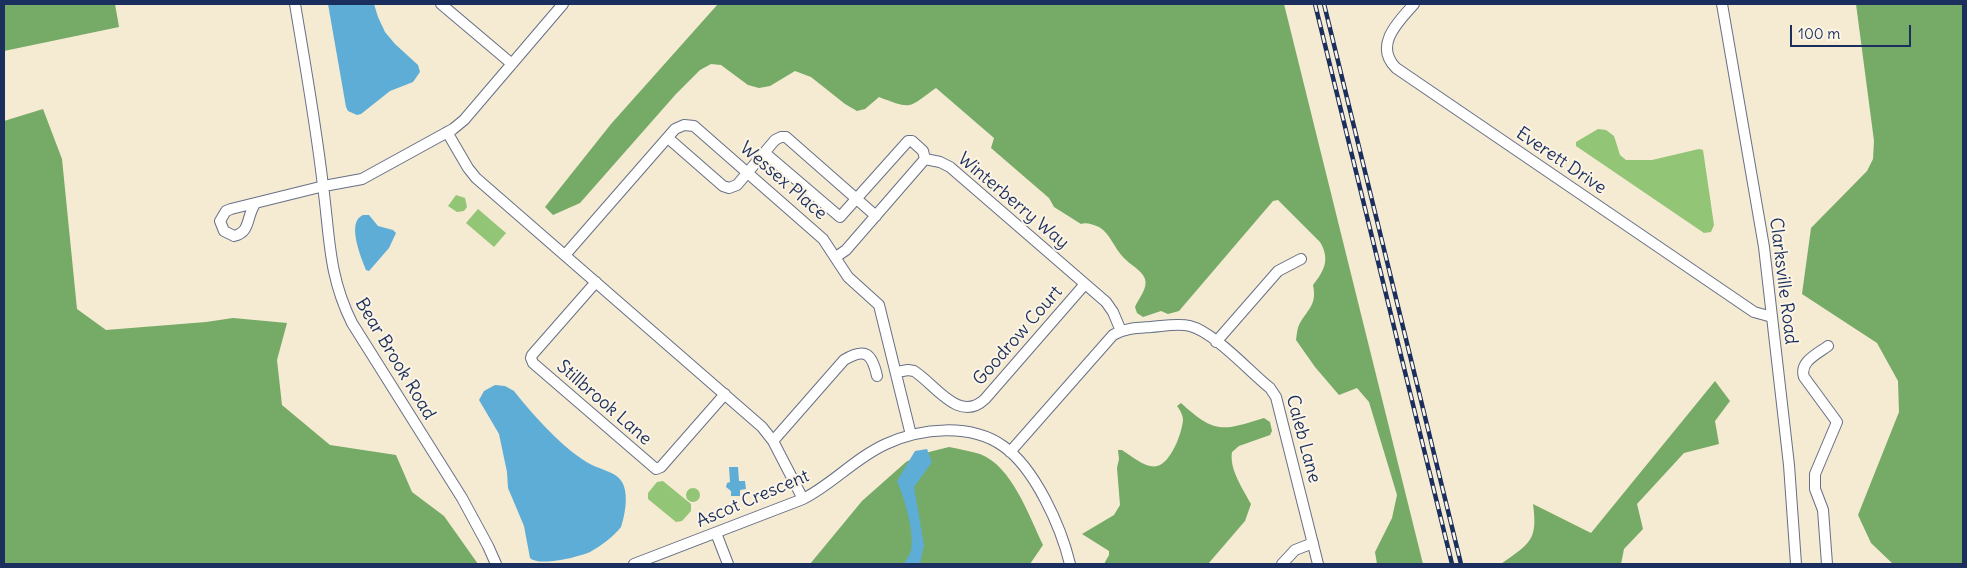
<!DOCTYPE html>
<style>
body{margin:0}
#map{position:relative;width:1967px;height:568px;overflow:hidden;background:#f5ead2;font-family:Delius,sans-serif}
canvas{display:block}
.frame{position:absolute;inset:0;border:5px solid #1b2f5e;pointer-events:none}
.scale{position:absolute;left:1790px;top:25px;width:121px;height:22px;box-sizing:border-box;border:2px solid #1b2f5e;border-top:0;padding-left:6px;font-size:15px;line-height:18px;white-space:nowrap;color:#1b2f5e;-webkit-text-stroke:4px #fcf5e5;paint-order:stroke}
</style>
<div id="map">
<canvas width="1967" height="568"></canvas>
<div class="frame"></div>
<div class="scale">100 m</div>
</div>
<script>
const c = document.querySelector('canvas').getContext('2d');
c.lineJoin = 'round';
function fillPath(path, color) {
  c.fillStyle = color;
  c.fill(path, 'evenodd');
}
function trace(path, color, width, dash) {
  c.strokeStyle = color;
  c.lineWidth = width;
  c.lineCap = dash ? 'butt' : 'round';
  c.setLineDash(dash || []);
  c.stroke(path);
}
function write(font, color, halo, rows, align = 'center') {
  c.font = font + ' Delius,sans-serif';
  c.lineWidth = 4;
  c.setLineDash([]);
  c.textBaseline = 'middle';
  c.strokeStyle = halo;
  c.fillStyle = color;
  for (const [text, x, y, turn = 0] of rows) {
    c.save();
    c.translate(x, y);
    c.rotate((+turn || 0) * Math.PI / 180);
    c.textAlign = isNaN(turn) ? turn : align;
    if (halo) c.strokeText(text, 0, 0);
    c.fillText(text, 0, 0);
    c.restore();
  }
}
const green = new Path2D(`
 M1598,129L1606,130L1614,136L1620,155L1626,160H1652L1699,149L1703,150L1714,225L1711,232L1704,233L1576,146V142Z
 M456,195L465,198L467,207L464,211L457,212L448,206Z
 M478,209L506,233L494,247L466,223Z
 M663,481L691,504V511L682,521L676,522L648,499V493L657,482Z
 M686 495a7 7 0 1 1 14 0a7 7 0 1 1-14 0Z`);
const forest = new Path2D(`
 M4,4H115L119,27L4,51Z
 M718,4H1284L1423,564H1377L1375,552L1392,518L1397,495L1369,402L1357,388L1339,395L1315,367L1296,340C1297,334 1297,328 1300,323C1309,308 1317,304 1313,285C1325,270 1330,259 1320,242L1278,200L1273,201L1179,311L1168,314L1161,311L1143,317L1137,313L1135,307C1139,298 1148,288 1145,279C1142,270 1129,264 1123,257C1115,249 1109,232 1099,227C1094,225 1086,222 1081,224L1054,207L1049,198L991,148L994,138L936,88C908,108 913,110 879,97L865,109L857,111L845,104L811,77L795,71L770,86L759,88L748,85L721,65L711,64L700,70L676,94L580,203L553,215L545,207L611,124Z
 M1856,4H1963V564H1893L1871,543L1858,515L1899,412L1898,381L1877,343L1802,294L1811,228L1867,171L1873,159L1874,141Z
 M43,109L62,159L77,309L106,330L206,322L233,318L287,323L277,360L282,405L330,445L396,455L412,492L444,516L478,564H4V121Z
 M1715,381L1730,401L1715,421L1719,444L1684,453L1637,504L1643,529L1624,549L1621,564H1501C1530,543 1538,541 1533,504L1591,533Z
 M1181,403C1215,434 1222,431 1264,418L1270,422L1272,431L1270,435L1239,446L1232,452C1229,469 1243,489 1251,504L1245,521L1208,564H1104L1109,555V551L1082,534L1114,515L1120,505L1117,468L1119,459L1118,450H1122C1131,456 1147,469 1157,466C1171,463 1182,433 1183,420C1183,415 1180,410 1177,406Z
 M949,447C959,449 970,451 980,454C1012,466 1029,516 1043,545L1030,564H810L862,501L906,462L921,454Z`);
const water = new Path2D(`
 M328,4H374L378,17L385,32L395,44L418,65L420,72L413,82L390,91L361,114L357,115L348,111L346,107Z
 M363,215H369L378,226L393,230L396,233L389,248L369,271L366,270C361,257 346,222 363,215Z
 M495,385L505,386L514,391C532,414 566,452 592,465C602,470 616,472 622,482C629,494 625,515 621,527C613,537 601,546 590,552C578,557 540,567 530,558L524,526L508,488L507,472L499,434L479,400L484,391Z
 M927,449L932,462L914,487L924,545L920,564H904C906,560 910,555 911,550C915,532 904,497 897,481L915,451Z
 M729,467H738L739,481H745L746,489L740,490V496H731V491L726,487L727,483L730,482Z`);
const minor = new Path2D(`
 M295,4C305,64 316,125 323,186C330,237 328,275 352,323L462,498L488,546L496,564
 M441,4L512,64
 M1414,4C1399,21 1373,45 1396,68L1754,312L1772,317
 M1722,4L1764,247L1789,465L1796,564
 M447,132L468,168L476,178L762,427L773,441L803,499
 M668,138L723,186L729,188L737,185L775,140L781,137H786L876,216
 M765,153L840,217L908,141H912L923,151L925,159
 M255,204C246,217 251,232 234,236L224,231L220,221L226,211L231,209L324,186L362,179L453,129L464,120L563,4
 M565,255L675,129L684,125L694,126L823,239L848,277L879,305L911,435
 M836,257L846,250L925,159L940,162L950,167L1106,302L1113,312L1121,331
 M596,282L532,355L531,358L533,363L656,469L661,467L725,394
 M1216,342L1278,271L1301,259
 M897,372L908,370L914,371C935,384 959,424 985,399L1085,284
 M773,441L844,360C866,347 872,354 877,376
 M1010,452L1113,335C1125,328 1138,328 1151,327C1164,326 1178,323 1190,326C1214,332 1250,372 1270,388L1276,397L1318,564
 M716,533L728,564
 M634,564L803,499C833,484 855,458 886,444C921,428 970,423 1003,446C1035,468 1061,527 1070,564
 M1282,564L1295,550L1313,543
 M1827,564L1823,510L1815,489V474L1837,422L1804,377C1799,362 1817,354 1828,346`);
const rail = new Path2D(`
 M1315,4L1452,564
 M1324,4L1461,564`);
const streetNames = [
 ["Everett Drive",1561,161,34],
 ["Wessex Place",783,181,41],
 ["Winterberry Way",1013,201,40],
 ["Clarksville Road",1783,281,83],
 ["Goodrow Court",1018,336,-49],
 ["Bear Brook Road",395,359,59],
 ["Stillbrook Lane",604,403,41],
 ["Caleb Lane",1303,439,75],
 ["Ascot Crescent",753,499,-23]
];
fillPath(green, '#92c576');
fillPath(forest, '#75aa67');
fillPath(water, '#5dadd7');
trace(minor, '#677087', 12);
trace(minor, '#fff', 10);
trace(rail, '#1b2f5e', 4.5);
trace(rail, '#fcf5e5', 2.5, [8]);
write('18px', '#1b2f5e', '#fcf5e5', streetNames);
</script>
